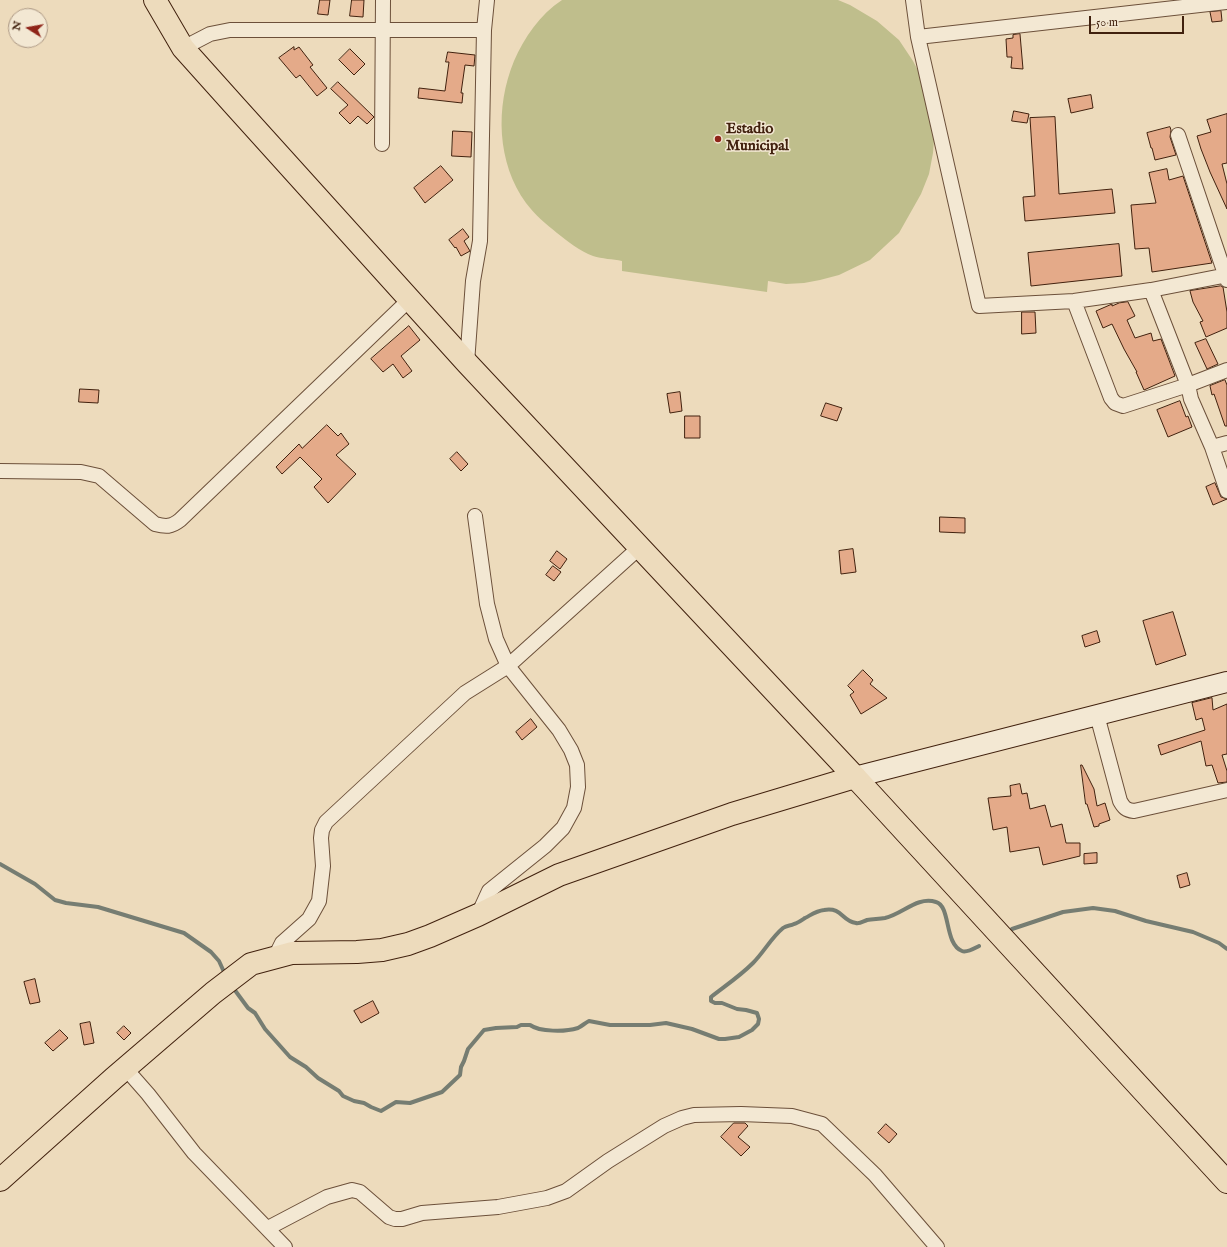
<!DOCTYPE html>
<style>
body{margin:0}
#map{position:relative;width:1227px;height:1247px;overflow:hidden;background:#eddbbc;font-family:"IM FELL English",serif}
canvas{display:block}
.north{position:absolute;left:8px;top:8px;width:40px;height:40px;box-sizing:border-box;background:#f3e8d3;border:1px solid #ac9884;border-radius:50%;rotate:281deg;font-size:11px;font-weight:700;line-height:16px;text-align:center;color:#41210e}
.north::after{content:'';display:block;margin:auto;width:14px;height:18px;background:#8f2418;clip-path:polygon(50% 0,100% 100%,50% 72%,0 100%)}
.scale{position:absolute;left:1089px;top:16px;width:95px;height:18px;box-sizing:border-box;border:2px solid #41210e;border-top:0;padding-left:5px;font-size:12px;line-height:14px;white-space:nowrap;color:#41210e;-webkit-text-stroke:3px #f3e8d3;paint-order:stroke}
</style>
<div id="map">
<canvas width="1227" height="1247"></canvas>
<div class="north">N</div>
<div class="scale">50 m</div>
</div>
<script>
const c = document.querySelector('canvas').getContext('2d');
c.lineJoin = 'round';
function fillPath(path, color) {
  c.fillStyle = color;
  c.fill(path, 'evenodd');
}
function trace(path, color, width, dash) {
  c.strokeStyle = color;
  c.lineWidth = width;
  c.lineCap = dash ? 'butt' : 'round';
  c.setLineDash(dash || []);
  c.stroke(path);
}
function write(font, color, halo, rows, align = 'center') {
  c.font = font + ' "IM FELL English",serif';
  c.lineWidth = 3;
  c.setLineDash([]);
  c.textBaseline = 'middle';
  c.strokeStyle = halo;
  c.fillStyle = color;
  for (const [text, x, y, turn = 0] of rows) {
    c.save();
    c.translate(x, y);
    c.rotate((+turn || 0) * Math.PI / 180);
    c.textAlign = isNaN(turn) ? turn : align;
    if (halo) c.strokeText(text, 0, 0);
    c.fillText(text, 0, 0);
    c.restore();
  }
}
const green = new Path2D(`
 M562,0H838L850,5L877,21L899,40L913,61L924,82L935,126L933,153L929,174L921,194L899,233L870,260L839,275L820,280L804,283L786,284L768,281L767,292L622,271V261C613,259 602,259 593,256C580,251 567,241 557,233C546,224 535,215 526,203C497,163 495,107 514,61C524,38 540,14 562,0Z`);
const stream = new Path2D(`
 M0,864L35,884L55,900L66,903L98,907L184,933L211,952L219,961L224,972
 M1012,929L1063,912L1093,908L1115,911L1146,921L1193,932L1219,943L1227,949
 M234,989L248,1008L255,1013L265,1029L290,1057L306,1067L318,1078L339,1091L343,1096L354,1101L364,1103L371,1107L381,1111L396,1102L410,1103L442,1092L460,1075L461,1067L464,1061L468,1049L484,1030L496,1028L517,1027L521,1025H530C540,1032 565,1032 578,1028C582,1026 585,1023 589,1021L610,1025H650L666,1023L692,1029L719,1039H725L739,1037L752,1030L758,1024L759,1019L757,1013L746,1010L737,1009L722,1003H715L711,1001V997C725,986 740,976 753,963C764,952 771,938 783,928C787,925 790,926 794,924C798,923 802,920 805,918C811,915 816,911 824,910C843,907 841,921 856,923C859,924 864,921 867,920C873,919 879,919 885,918C903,914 917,896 936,902C951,906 944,944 962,951C967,953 975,948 979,946`);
const building = new Path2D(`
 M320,0H330L328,15L318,14Z
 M352,0H364L363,17L350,16Z
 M1221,11L1222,21L1212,22L1210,12Z
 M1020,34L1023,69L1011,68L1012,57H1007L1006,39L1013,38V35Z
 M294,47V50L299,47L313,65L310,67L327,88L317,96L300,75L296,78L279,58Z
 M350,49L365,64L354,75L339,60Z
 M448,52L475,55L474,66L465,65L461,93H463L462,103L418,98L419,88L445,91L449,62H446Z
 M338,82L374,117L367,124L358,116L350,124L339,113L348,105L331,89Z
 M1091,95L1093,108L1071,113L1068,99Z
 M1014,111L1029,114L1027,123L1012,121Z
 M1227,114V163L1222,164L1227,184V209L1210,172L1201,149L1197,136L1211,132L1207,120Z
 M1055,117L1059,194L1112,189L1115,213L1025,221L1023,197L1035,196L1030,118Z
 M1170,127L1171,130L1170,137L1176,155L1155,160L1152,148H1151L1147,133Z
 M453,131L472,132L471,157L452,156Z
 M441,166L453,180L425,203L414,188Z
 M1167,169L1169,180L1183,176L1212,263L1152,272L1149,248L1135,249L1131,205L1156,203L1149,173Z
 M463,229L469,237L464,241L470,251L461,256L456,247L455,248L449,240Z
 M1119,244L1122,276L1031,286L1028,253Z
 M1221,286L1223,287L1227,312V328L1206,337L1200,322L1203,321L1193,302L1190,291Z
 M1128,302L1135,316L1127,320L1135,338L1151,333L1153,341L1161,339L1175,376L1144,390L1136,372H1137L1124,349L1112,324L1103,328L1096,311L1112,304V306L1119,303Z
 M1022,312H1035L1036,333L1022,334Z
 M409,326L420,340L401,356L412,371L403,378L393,364L383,372L371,359Z
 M1206,339L1218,364L1207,369L1195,343Z
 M1225,380L1227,385V426H1225L1214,394L1212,395L1210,386Z
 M80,389L99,390L98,403L79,402Z
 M680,392L682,411L670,413L667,394Z
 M1180,401L1186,417L1188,416L1192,427L1168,437L1157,410Z
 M826,403L842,408L837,421L821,416Z
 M685,416H700V438H685Z
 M327,425L338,436L341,433L349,444L336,455L356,474L328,503L314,487L322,479L300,457L282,474L276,467L299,444L302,448Z
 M457,452L468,464L461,471L450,459Z
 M1215,483L1221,497L1227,499L1213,505L1206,487Z
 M940,517L965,518V533L940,532Z
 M853,549L856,572L841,574L839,551Z
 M557,551L567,559L560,569L550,561Z
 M553,566L561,572L554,581L546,575Z
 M1173,612L1186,655L1156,665L1143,621Z
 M1097,631L1100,642L1085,647L1082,636Z
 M863,670L873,680L870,684L887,698L861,714L850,695L854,692L848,686Z
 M1212,698L1213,710L1227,704V754L1222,755L1227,771V782L1218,783L1212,765L1206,766L1201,741L1161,755L1158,745L1205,730L1202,718L1196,720L1192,703Z
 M531,719L537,727L522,740L516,732Z
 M1081,765H1082L1094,789L1097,806L1105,803L1110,820L1099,824V826L1094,827L1087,804H1086Z
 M1020,784L1022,794L1027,793L1030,809L1045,805L1051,827L1062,824L1066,843H1080V856L1043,865L1039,847L1010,852L1007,827L993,830L988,798L1011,796L1010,786Z
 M1097,853V863L1084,864V854Z
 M1187,873L1190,885L1180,888L1177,876Z
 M35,979L40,1002L30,1004L24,982Z
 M373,1001L379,1013L361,1023L354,1011Z
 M90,1022L94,1043L84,1045L80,1024Z
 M124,1026L131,1033L124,1040L117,1033Z
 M60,1030L68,1038L53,1051L45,1043Z
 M734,1123H745L748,1126L738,1137L750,1147L741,1156L721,1137Z
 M886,1124L897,1134L889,1143L878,1133Z`);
const street = new Path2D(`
 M913,0L918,37L979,306L1074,301L1151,290L1227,275
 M918,37L1227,2
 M183,48L210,34L230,30H484
 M1178,135L1227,280
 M382,144L383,0
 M1151,290L1188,385L1191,399L1212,447L1227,491
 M1074,301L1111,398L1115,403L1123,406L1188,385L1227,370
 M467,363L473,281L480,241L484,30L487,0
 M1212,447L1227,443
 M0,471L81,472L99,476L155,524C166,527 171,527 180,520L410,299
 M475,516L487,604L496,639L508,666L559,730L571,750L577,765L578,787L574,808L563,828L545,846L489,891L478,915
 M1097,715L1120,801C1124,808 1126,810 1134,811L1227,790
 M275,957L282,943L309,919L319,901L323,866L321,838L322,830L326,822L465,693L508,666L640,547
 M126,1069L148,1094L194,1153L285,1247
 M268,1228L327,1197L352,1190L360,1192L389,1217L395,1219H402L422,1213L498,1207L547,1198L566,1191L608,1161L664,1126L682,1118L694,1115L741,1114L792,1116L822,1124L875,1175L937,1247`);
const secondary = new Path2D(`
 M855,777L1227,682`);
const primary = new Path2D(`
 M855,777L1227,1182`);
const highway = new Path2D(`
 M0,1180L114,1078L213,993L251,964L292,953L357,952L382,950L408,944L430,936L478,915L559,875L732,814L855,777L467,363L235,106L183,48L155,0`);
const markers = [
 [718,139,4,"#8f2418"]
];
const poiNames = [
 ["Estadio",726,130],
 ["Municipal",726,147]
];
fillPath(green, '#bfbe8c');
trace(stream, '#767d72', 4);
fillPath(building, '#e4aa89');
trace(building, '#41210e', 1);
trace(street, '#6c503a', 16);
trace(secondary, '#41210e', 22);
trace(primary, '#41210e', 24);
trace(highway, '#41210e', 24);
trace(street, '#f3e8d3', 14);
trace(secondary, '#f3e8d3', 20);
trace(primary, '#eddbbc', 22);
trace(highway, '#eddbbc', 22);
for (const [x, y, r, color] of markers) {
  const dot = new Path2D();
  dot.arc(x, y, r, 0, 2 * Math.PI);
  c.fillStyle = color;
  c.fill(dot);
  trace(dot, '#f3e8d3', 1.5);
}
write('bold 15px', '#41210e', '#f3e8d3', poiNames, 'left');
</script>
